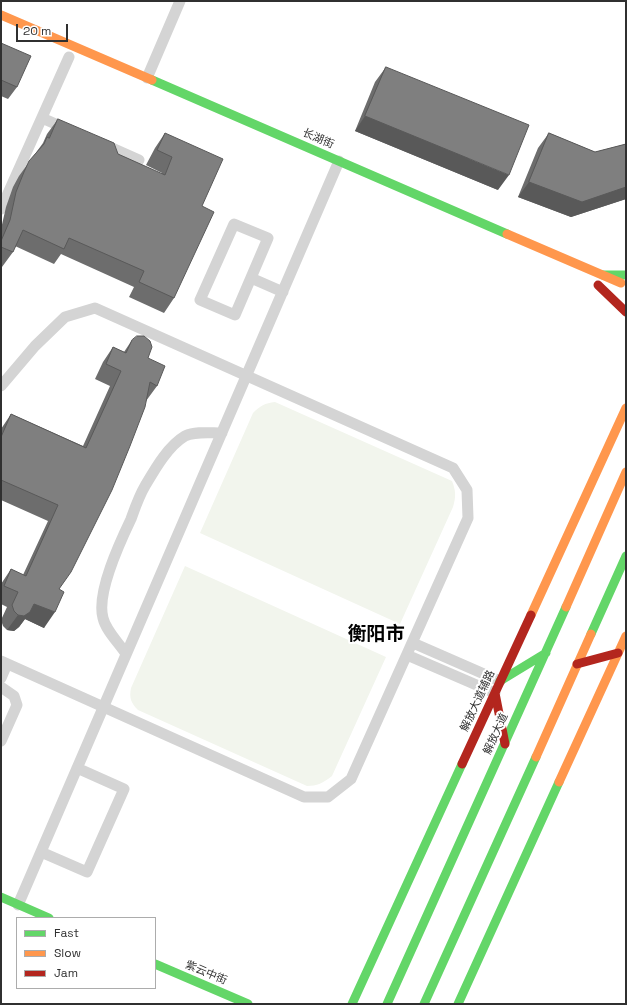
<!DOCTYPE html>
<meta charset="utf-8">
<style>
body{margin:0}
#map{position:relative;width:627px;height:1005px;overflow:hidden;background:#fff;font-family:"Space Grotesk",sans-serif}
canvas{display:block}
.frame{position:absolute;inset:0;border:2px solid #303030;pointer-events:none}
.legend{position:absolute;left:16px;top:917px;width:140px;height:72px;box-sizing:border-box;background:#fff;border:1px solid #acacac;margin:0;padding:5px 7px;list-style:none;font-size:12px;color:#303030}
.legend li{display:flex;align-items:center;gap:8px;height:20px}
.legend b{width:20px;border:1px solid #acacac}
.scale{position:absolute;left:16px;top:24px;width:52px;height:18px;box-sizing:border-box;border:2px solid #303030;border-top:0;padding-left:5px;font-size:12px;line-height:14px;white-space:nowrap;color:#303030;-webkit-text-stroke:3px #fff;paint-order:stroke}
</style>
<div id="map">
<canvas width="627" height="1005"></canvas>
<div class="frame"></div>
<ul class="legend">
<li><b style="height:5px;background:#63d668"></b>Fast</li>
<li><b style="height:5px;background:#ff974d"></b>Slow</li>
<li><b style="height:5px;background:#b3261e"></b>Jam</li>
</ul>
<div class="scale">20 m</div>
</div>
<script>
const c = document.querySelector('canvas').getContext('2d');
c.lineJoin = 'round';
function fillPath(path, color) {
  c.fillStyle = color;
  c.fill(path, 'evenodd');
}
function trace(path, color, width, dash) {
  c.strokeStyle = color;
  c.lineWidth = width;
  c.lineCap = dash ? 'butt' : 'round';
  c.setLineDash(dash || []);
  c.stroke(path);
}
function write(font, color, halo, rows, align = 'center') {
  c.font = font + ' "Space Grotesk","Noto Sans SC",sans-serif';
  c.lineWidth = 4;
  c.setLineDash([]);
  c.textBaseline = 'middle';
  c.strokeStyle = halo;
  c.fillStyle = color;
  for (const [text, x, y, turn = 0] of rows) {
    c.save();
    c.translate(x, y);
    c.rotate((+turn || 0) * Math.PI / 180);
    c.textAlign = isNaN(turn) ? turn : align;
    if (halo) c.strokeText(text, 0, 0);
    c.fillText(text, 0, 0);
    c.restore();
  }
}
const green = new Path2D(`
 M275,402L452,481C456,491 456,497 453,507L400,624L200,533L253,413C260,406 265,403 275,402Z
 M185,566L386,657L332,776C323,783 317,786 307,786L138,710C131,703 129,698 131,688Z`);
const lane = new Path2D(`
 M147,78L180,1
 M42,118L69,130
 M103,144L139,160
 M1,209L69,57
 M234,224L268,238L235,315L200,300Z
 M251,278L283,292
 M1,386L35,346L65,317L95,308L453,468L467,490L468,518L351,779L328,797H304L1,661
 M413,643L500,681
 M126,654C119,643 106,631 103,618C96,593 120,542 131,519C135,508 139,496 145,486C155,469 168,446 185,436C196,431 210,433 222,433
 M407,655L495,693
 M1,678L7,664
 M1,687L14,696L17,705L1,741
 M41,852L87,872L124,789L77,768
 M18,905L339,161`);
const fast = new Path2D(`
 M152,80L507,234
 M603,275H626
 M591,634L626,556
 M500,681L546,653
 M1,897L49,918
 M155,964L248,1004
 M352,1004L462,764
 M387,1004L566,607
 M424,1004L536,757
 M458,1004L559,782`);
const slow = new Path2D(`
 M1,15L152,80
 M507,234L621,283
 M566,607L626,472
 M531,615L626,408
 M536,757L591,634
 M559,782L626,636`);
const jam = new Path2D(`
 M598,285L626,312
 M577,664L618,653
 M495,693L505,744
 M462,764L531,615`);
const wall = new Path2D(`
 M1,43L17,87L8,99L1,96Z
 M386,67L498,190L355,131L375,82Z
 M58,119L118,154L161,174L162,173L146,165L155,148L165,133L202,206L174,298L164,313L129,297L134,287L61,254L54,264L15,246L13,252L2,267H1V229L6,207L13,187L19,176L43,143L47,134Z
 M549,133L595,152L626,144V199L571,217L518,197L538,148Z
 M132,340L148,358L157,386L146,401L59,589L44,628L25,619L19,627L14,631L7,630L3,626L1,620L7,607L1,604V584L11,569L23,575L48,521L1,500V429L11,414L83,446L110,386L95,379L103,362L113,347L124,352Z`);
const shadedWall = new Path2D(`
 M365,116L509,175L498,190L355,131Z
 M529,182L626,187V199L571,217L518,197Z
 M34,604L55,612L44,628L25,619L19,627L14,631L7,630L18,615Z`);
const building = new Path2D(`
 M1,43L31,56L17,87L1,80Z
 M386,67L529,125L509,175L365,116Z
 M58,119L114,143L118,154L165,175L172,157L157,150L165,133L223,159L202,206L214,212L174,298L139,282L144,271L69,238L64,249L23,230L13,252L1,247V241L10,220L16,192L24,172L29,161L44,144L47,137L49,138Z
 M549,133L595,152L626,144V187L582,202L529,182Z
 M137,336H144L150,341L152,347L148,358L165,366L157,386L150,382L145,407L130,446L112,490L71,572L59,589L64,592L55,612L34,604L30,612L24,616L18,615L14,611L12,605L18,592L4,586L11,569L26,576L58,505L1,480V437L11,414L86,448L121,371L106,364L113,347L126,353L132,340Z`);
const streetNames = [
 ["长湖街",318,139,23],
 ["解放大道辅路",478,701,-65],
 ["解放大道",496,734,-66],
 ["紫云中街",206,973,23]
];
const townNames = [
 ["衡阳市",376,635]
];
fillPath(green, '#f2f5ed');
trace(lane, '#d4d4d4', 11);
trace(fast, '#63d668', 9);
trace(slow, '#ff974d', 9);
trace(jam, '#b3261e', 9);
fillPath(wall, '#6d6d6d');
fillPath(shadedWall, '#595959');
fillPath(building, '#7f7f7f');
trace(building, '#595959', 1);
write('11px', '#303030', '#fff', streetNames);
write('bold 19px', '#000', '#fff', townNames);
</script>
